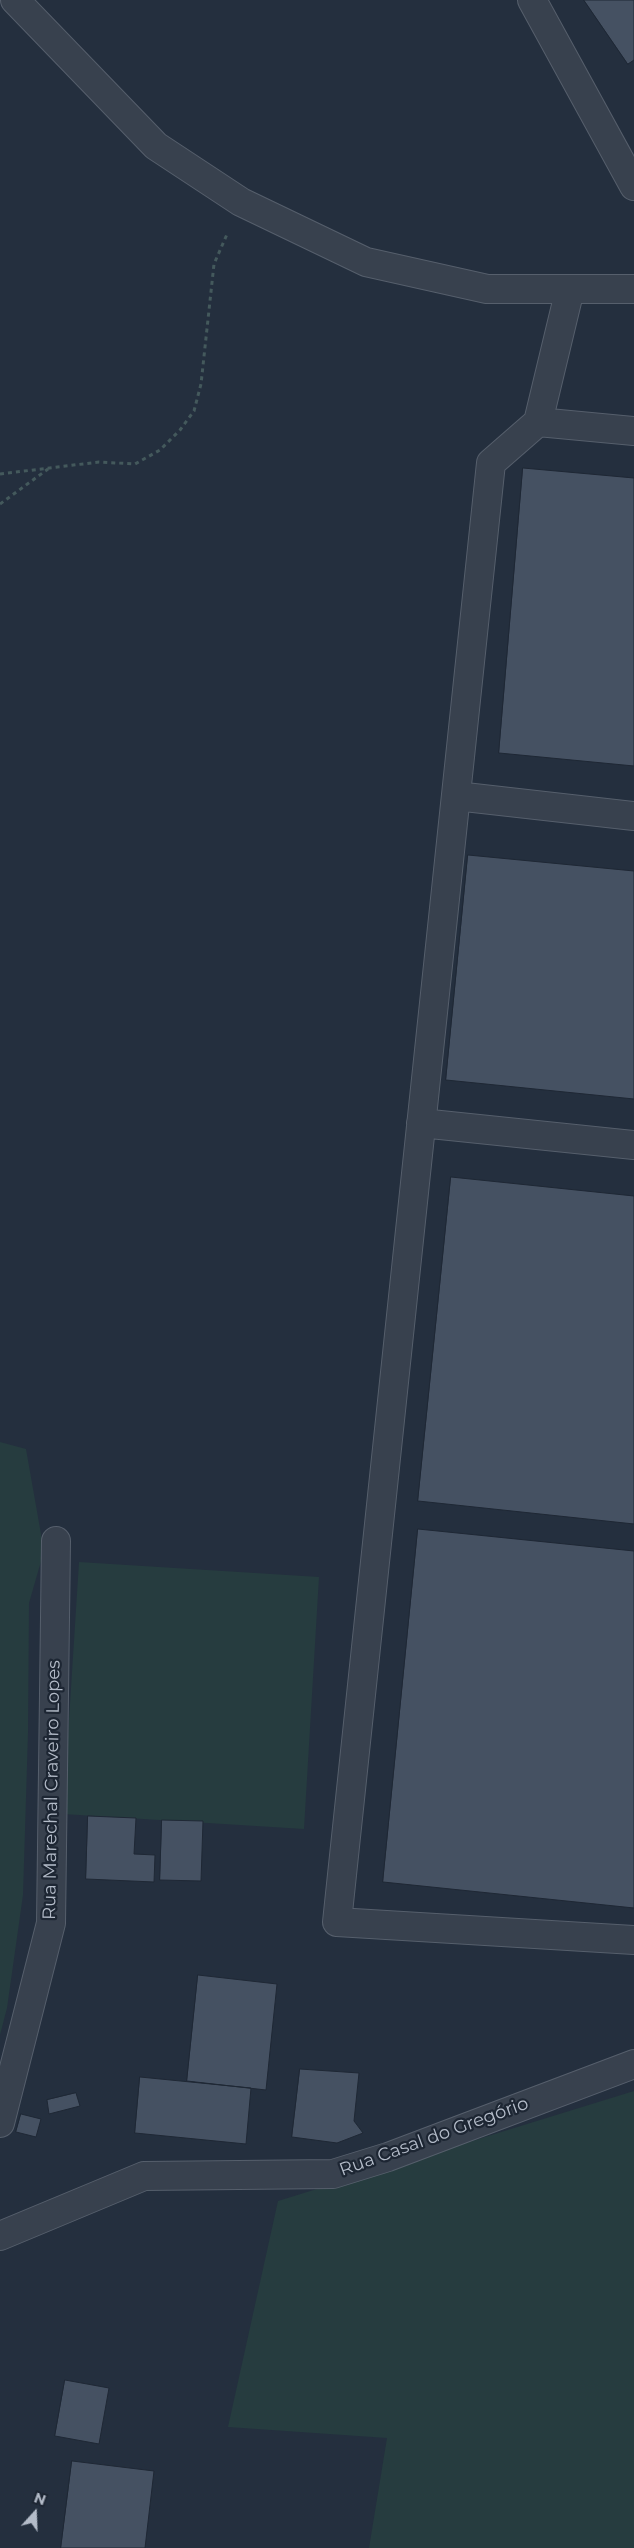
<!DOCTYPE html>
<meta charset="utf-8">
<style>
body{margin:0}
#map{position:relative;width:634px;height:2548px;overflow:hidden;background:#242f3e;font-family:Montserrat,sans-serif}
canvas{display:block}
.north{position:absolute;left:10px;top:2488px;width:50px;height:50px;-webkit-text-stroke:4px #1d2633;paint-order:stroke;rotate:20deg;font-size:14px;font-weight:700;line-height:20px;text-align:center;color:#b4bcc9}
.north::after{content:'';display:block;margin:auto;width:18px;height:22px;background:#b4bcc9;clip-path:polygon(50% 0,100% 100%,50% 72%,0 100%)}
</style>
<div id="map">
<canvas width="634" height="2548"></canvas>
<div class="north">N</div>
</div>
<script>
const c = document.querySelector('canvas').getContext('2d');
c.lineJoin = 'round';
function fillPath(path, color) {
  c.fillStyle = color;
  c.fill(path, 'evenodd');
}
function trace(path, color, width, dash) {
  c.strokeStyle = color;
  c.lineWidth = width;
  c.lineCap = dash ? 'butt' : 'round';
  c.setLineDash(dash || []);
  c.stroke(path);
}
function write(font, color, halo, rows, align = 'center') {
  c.font = font + ' Montserrat,sans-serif';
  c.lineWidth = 4.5;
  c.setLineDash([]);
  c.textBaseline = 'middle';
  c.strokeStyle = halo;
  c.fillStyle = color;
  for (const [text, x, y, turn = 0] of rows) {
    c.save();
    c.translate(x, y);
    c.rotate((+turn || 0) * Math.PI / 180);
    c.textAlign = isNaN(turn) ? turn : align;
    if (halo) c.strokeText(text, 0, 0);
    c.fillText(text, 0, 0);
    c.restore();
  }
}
const green = new Path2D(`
 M0,1442L26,1449L44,1551L29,1603L28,1733L23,1895L7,2008L0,2035Z
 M79,1562L319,1577L304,1829L63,1814Z
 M634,2091V2548H369L387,2438L228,2427L278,2201Z`);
const building = new Path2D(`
 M584,0H634V60L628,64Z
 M523,468L634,478V766L499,753Z
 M468,855L634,871V1099L446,1080Z
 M451,1177L634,1196V1524L418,1501Z
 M418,1529L634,1551V1908L383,1882Z
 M88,1816L136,1818L134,1854L155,1855L154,1882L86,1879Z
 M162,1820L203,1821L201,1881L160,1880Z
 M198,1975L277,1984L266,2090L187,2081Z
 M300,2069L359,2073L354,2121L363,2133L337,2143L292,2137Z
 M140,2077L251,2088L246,2144L135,2133Z
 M76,2093L80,2106L49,2114L47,2100Z
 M21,2114L41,2119L36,2137L16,2132Z
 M65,2380L109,2388L99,2444L55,2436Z
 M72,2461L154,2471L145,2548H61Z`);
const path = new Path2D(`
 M0,474L99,462L135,464L160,450L180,430L194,411L201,384L214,264L228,232
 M0,504L48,469`);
const minor = new Path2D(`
 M15,0L156,146L241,202L366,262L487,289H634
 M532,0L634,186
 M538,422L570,289
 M634,431L538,422L491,463L337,1922L634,1940
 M456,796L634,816
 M421,1123L634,1145
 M0,2123L51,1923L56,1541
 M0,2236L144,2176L333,2174L388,2157L634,2064`);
const streetNames = [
 ["Rua Marechal Craveiro Lopes",52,1790,-89],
 ["Rua Casal do Gregório",434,2137,-20]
];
fillPath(green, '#263c3f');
fillPath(building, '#455162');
trace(building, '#1f2835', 1);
trace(minor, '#565f6c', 30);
trace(path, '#44595c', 3, [4, 4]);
trace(minor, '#38414e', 28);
write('18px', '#b4bcc9', '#1d2633', streetNames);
</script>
